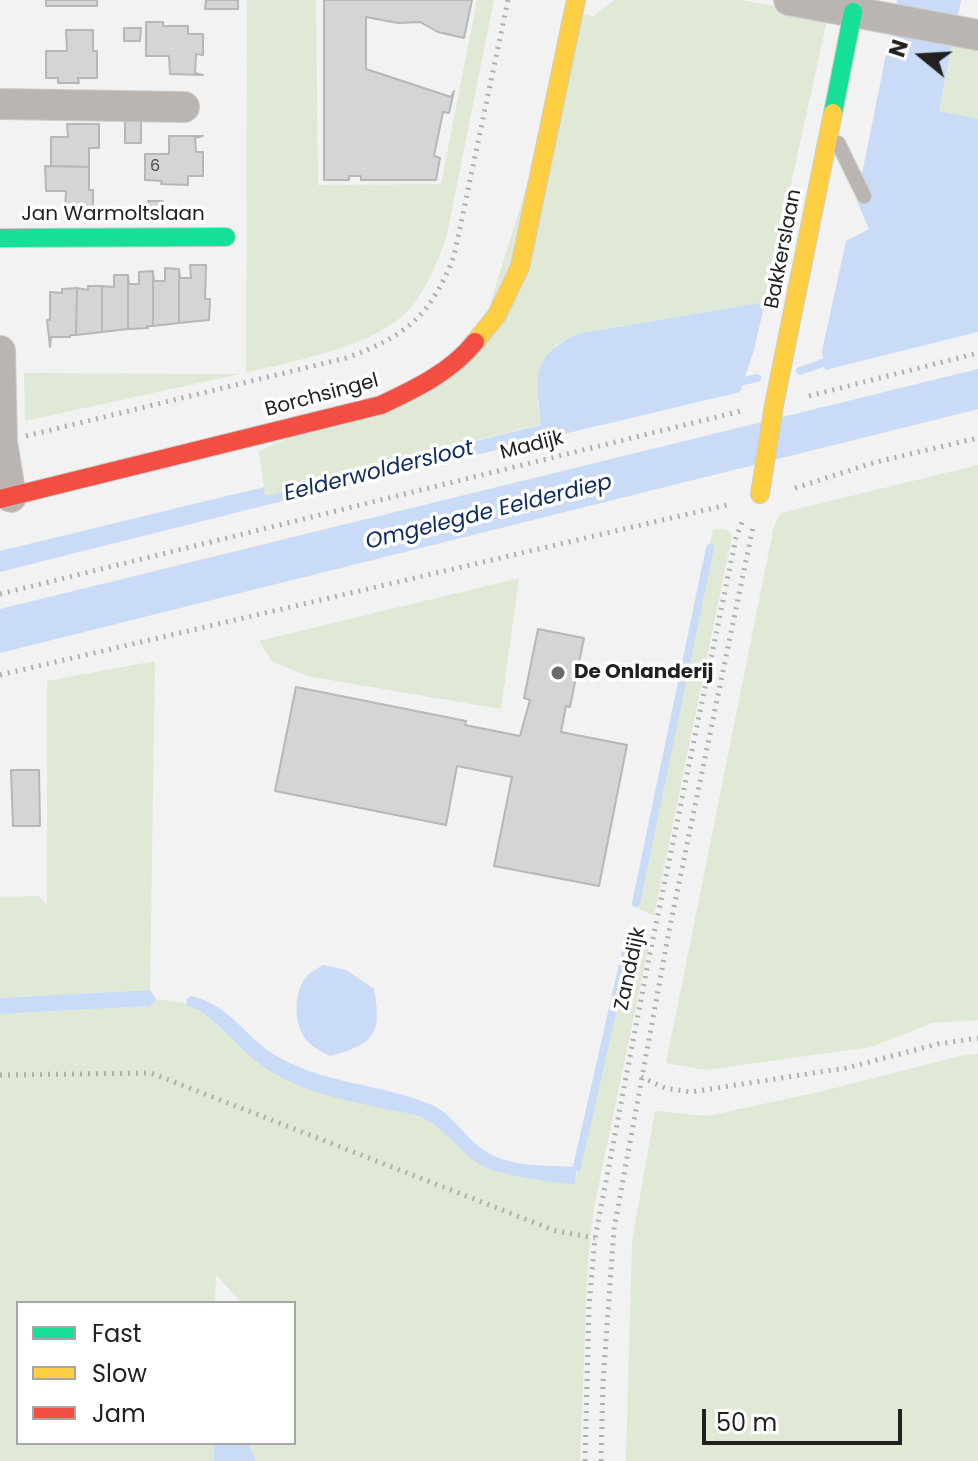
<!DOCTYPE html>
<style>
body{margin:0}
#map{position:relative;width:978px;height:1461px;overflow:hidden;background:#f2f2f2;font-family:Poppins,sans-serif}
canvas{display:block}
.legend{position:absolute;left:16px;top:1301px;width:280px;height:144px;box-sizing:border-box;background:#fff;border:2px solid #a6a6a6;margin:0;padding:10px 14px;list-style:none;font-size:24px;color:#212121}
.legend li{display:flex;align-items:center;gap:16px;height:40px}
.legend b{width:40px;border:2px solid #a6a6a6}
.north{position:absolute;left:882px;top:16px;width:80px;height:80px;-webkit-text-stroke:6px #fff;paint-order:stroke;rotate:288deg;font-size:22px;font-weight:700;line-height:32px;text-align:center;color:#212121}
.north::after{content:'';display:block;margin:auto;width:28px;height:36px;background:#212121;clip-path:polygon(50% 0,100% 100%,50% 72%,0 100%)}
.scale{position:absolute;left:702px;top:1409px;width:200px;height:36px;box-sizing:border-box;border:4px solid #212121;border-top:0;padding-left:10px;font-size:24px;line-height:28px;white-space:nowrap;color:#212121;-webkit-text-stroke:6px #fff;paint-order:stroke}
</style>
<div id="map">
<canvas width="978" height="1461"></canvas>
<ul class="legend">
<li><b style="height:10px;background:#16e098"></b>Fast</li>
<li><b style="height:10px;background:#ffcf43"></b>Slow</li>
<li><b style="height:10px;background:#f24e42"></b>Jam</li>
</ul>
<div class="north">N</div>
<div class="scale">50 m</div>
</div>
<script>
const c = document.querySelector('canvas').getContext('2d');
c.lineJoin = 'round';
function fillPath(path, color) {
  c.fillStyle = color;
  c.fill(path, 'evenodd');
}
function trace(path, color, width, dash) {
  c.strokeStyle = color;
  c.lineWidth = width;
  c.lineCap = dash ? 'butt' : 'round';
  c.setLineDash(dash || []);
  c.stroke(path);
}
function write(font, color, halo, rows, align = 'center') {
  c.font = font + ' Poppins,sans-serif';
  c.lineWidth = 7;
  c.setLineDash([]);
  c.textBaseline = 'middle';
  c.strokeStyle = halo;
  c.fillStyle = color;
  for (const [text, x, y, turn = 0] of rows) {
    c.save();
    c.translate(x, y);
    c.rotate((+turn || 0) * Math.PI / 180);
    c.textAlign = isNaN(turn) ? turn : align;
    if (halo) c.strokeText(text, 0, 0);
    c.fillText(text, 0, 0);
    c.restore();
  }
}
const green = new Path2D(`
 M247,0H316L318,185L441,184L477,0H494L446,239C437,261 429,282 416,301C385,346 296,360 246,373Z
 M614,0H741L828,16L765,302L577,334L556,345L537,402L541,424L385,463V468L265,496L259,451L474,356L580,14L594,16Z
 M953,42L978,46V119L939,111Z
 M24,373L240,374L25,421Z
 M978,465V1020L932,1023L871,1047L706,1070L666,1063L774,526L781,513Z
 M722,529L729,531L732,536L654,916L639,909L636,903L713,530Z
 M519,578L501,709L312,677L272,662L259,641Z
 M155,661L150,990L0,998V897L39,896L47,905V681Z
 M629,938L649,945L594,1207L588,1259L580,1461H256L248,1443H294V1303H242L216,1275L215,1303H18V1443H214V1461H0V1014L150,1006L156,999L186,1003L187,1006L199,1010L268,1070L431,1121L445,1131L484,1168L575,1184Z
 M978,1054V1461H626L632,1241L655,1111L707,1116L819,1092L964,1055Z`);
const water = new Path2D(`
 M897,0H961L939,111L978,119V332L825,370L822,351L846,241L869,229L857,201L870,192L862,174Z
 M765,302L754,350L740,392L266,505L0,572V551L264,487L265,496L385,468V463L541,425C536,379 530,357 577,334Z
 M978,369V409L0,653V609Z
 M323,965L346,970L374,989C382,1034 375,1044 330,1056C320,1051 310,1046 304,1037C293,1021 294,990 307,976C311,972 318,968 323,965Z
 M150,990L156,999L150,1006L0,1014V998Z
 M191,996C233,1006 245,1039 280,1058C326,1084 383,1084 432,1105C453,1115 464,1136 482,1149C507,1168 547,1165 577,1167L575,1184C562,1185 492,1173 482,1166C458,1151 447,1128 418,1116C369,1104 313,1098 270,1071C244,1055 224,1028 199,1010L187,1006L186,1000Z
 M214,1443H248L256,1461H214Z`);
const stream = new Path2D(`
 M800,371L831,360
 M734,383L757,378
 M636,903L710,548
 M577,1167L629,938`);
const building = new Path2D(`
 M46,0H97V6H46Z
 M206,0H238V9H205Z
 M324,0H472L464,38L438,32L420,22L398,23L366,17V69L451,97L454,91L449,113L443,112L434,156L440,158L436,180H361V176H349V180H324Z
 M146,22H163V26H188V34H203V55L196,54L195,73L203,75L170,74L169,56H146Z
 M124,28H141L140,41H124Z
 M66,30H93V51H97V78H78L79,83H58V78H46V51H67Z
 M125,121H141V143H125Z
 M67,124H99V148H89V167L51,166V137H68Z
 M169,136H203L195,138L196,152H203V176H188V185L161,184L162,181L145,180V154H169Z
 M45,166L89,167V190H93V212H65L66,191H46Z
 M148,201H163V212H148Z
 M190,265H206L205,299H210L209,320L179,323V269L180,278H191Z
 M165,268L179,269V323L153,326V271L154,281H165Z
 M153,271V326H147L148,328L128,329V275L129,284H139V272Z
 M114,275H128V329L102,332V286L114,287Z
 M88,286H102V332L76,335L77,288L88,290Z
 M77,288L76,335H70V337H51L50,347L47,320H50V292L62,293V289Z
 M538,629L584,638L570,707L566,706L561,732L627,745L599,886L494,866L512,777L457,766L446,825L275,791L296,687L466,721L465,725L520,736L530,700L524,698Z
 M11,770H39L40,826H13Z`);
const path = new Path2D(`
 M809,396L978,353
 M26,436L346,358C405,337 431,316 454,256L508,0
 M795,488L876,462L978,438
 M0,594L741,411
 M0,675L731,504
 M0,1075L151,1073L556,1231L595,1238
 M641,1077L665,1088L691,1092L846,1068L938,1044L978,1038
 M585,1461L589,1306L595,1238L650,953L736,538L742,522
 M601,1461L603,1383L614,1229L669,931L753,527`);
const lane = new Path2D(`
 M838,143L864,196`);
const street = new Path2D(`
 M789,0L978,35
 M0,104L184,107
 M0,351L2,442L11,497`);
const fast = new Path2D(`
 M833,113L853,12
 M0,238L226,237`);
const slow = new Path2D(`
 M475,342L497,315L520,267L576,0
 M760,494L774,405L833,113`);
const jam = new Path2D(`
 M0,499L381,405C415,389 451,372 475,342`);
const markers = [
 [558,673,8,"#6a6a6a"]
];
const numberNames = [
 ["6",155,167]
];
const streetNames = [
 ["Jan Warmoltslaan",113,215],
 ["Bakkerslaan",784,249,-79],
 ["Borchsingel",322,396,-15],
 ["Madijk",532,446,-14],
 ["Zanddijk",631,969,-78]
];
const poiNames = [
 ["De Onlanderij",574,673]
];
const waterNames = [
 ["Eelderwoldersloot",379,472,-14],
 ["Omgelegde Eelderdiep",489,513,-14]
];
fillPath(green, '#e0e8d6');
fillPath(water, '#c9dbf6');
trace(stream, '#c9dbf6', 8);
fillPath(building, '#d5d5d6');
trace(building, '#b7b7b7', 2);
trace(lane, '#ccc', 16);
trace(street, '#ccc', 32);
trace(fast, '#ccc', 20);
trace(slow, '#ccc', 20);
trace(jam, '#ccc', 20);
trace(path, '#b1aead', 5, [2, 6]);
trace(lane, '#bbb5b2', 14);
trace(street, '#bbb5b2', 30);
trace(fast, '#16e098', 18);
trace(slow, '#ffcf43', 18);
trace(jam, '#f24e42', 18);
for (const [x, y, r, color] of markers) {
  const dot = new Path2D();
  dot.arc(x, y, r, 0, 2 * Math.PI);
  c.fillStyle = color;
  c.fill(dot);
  trace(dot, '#fff', 3);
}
write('16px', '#4e4e4e', null, numberNames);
write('20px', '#212121', '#fff', streetNames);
write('bold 20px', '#212121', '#fff', poiNames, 'left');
write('italic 22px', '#0e2c5b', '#fff', waterNames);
</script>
